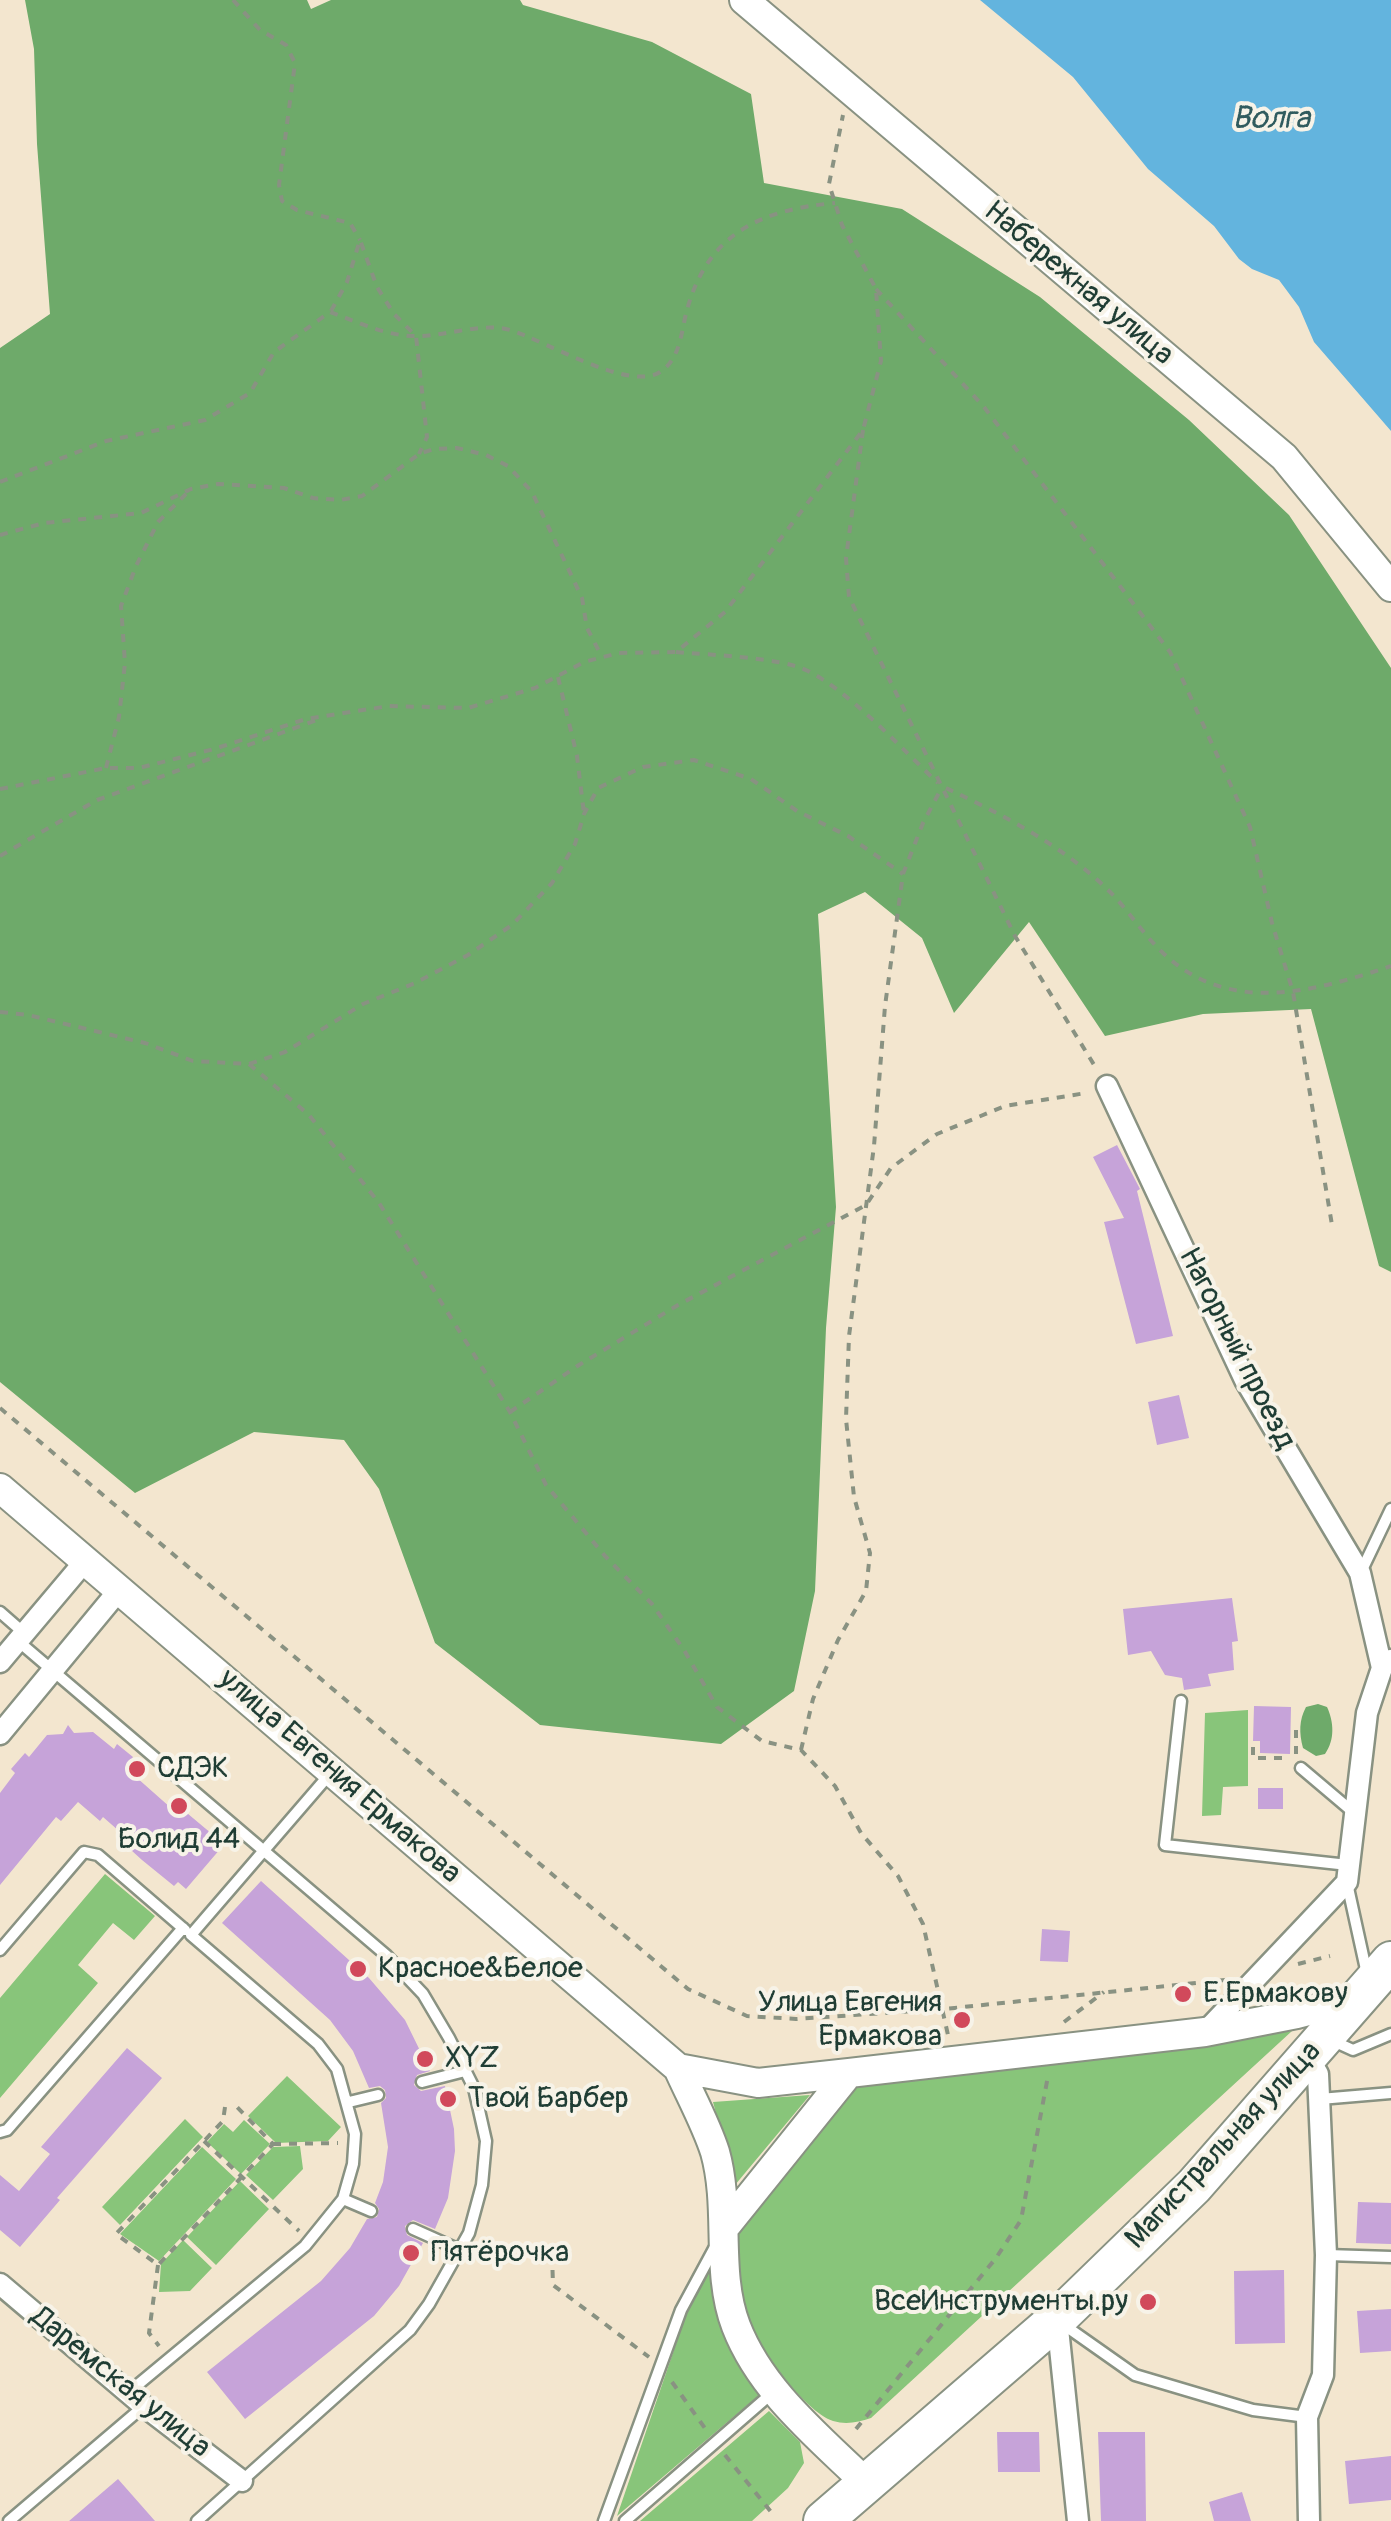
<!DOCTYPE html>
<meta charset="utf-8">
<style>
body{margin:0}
canvas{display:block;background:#f3e6cf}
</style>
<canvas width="1391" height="2521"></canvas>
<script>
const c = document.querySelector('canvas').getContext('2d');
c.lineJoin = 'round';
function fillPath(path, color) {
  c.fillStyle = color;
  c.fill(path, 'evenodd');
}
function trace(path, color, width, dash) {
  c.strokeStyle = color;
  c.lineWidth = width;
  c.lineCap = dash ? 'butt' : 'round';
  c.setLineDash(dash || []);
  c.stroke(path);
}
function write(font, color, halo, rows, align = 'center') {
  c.font = font + ' Pangolin,sans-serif';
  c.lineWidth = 8;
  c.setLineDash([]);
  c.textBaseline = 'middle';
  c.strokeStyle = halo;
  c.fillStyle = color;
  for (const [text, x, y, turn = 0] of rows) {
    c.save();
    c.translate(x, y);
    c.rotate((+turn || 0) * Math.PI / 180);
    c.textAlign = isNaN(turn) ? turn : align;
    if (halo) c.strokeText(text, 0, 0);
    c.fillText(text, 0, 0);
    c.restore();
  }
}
const green = new Path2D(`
 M1248,1710V1786L1223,1787L1221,1815L1202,1816L1205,1713Z
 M105,1874L155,1916L134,1940L113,1923L78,1965L98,1983L0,2098V1998Z
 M1292,2031L871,2418C858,2422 847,2425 833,2421C803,2410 761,2350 749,2321C736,2292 737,2260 736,2229L853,2084Z
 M287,2076L341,2127L328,2141L276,2143L248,2116Z
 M810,2095L735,2185L713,2102Z
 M185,2119L203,2137L120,2225L102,2207Z
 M244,2120L270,2144L241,2174L207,2142L224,2124L233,2132Z
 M300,2146L303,2169L273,2200L246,2175L273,2147Z
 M202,2147L236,2179L159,2261L120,2234Z
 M240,2181L269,2209L216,2265L187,2237Z
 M183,2240L212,2268L190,2291L159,2292L161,2264Z
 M714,2263L764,2391L617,2516L688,2309Z
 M769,2411L800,2442L804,2463L788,2488L752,2521H640Z`);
const forest = new Path2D(`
 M25,0H307L311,9L331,0H520L523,5L652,42L751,94L764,183L902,209L1040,297L1189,420L1289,515L1391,668V1272L1379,1266L1311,1009L1203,1014L1105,1036L1029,922L954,1013L922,938L865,892L818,914L836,1207L826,1328L815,1591L794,1691L721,1744L540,1725L435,1643L379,1489L344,1440L254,1432L135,1493L0,1382V348L50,314L37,144L34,49Z
 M1318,1704L1327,1707C1334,1722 1335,1740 1325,1754L1316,1756L1303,1748C1299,1733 1299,1720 1306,1707Z`);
const water = new Path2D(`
 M980,0H1391V431L1314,342L1299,307L1279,280L1252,269L1239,259L1214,226L1148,169L1073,77Z`);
const building = new Path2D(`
 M1117,1145L1140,1189L1137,1191L1173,1336L1136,1344L1104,1222L1124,1218L1093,1157Z
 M1179,1395L1189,1438L1157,1445L1148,1402Z
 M1232,1598L1238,1641L1232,1642L1234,1670L1208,1674L1211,1686L1184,1690L1182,1678L1165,1675L1151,1651L1128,1655L1123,1609Z
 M1254,1706L1291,1707L1290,1754L1260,1753V1741H1253Z
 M68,1725L74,1733L93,1732L114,1749L117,1744L133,1757L129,1763L140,1772L136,1777L171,1808L175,1803L212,1834L208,1838L221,1848L186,1889L178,1882L174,1886L142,1860L131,1850L135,1845L103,1817L100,1821L78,1802L61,1821L56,1817L0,1885V1793L15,1773L11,1769L25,1753L29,1757L47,1735L63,1734Z
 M1258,1788H1283V1809H1258Z
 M261,1881L369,1978L405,2020L430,2071L417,2075L414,2085L421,2091L445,2086L454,2129L455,2151L448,2198L435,2229L413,2220L405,2226L407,2235L423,2243L399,2286L374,2316L245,2419L207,2372L321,2281L350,2248L367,2219L377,2217L379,2209L375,2203L383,2182L388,2147L381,2103L386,2098L385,2090L380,2086L369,2088L353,2051L330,2020L222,1923Z
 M1042,1929L1070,1931L1068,1962L1040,1961Z
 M127,2048L162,2078L57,2198L60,2200L20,2247L0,2230V2175L19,2191L50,2154L41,2147Z
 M1358,2202L1391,2203V2244L1356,2243Z
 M1284,2270L1285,2343L1235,2344L1234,2271Z
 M1391,2309V2351L1360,2353L1357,2311Z
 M997,2432H1039L1040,2472H998Z
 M1098,2432H1145L1146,2521H1101Z
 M1391,2456V2500L1349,2504L1345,2461Z
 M118,2479L155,2521H69Z
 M1242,2492L1251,2521H1214L1209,2502Z`);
const path = new Path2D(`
 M233,0L260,30L286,45L295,63L279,185L282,201L297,210L350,223L360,240
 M876,289L984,407L1170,652L1250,827L1272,923L1293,992L1332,1225
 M331,311L347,282L360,240L377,287L394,314L416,336L427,437L419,454
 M863,430L846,558L849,597L1015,936L1096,1068
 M0,482L106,441L205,420L250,393L274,352L330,312C358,322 388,337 418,336C447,336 482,322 510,330C546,341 629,392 660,372C678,361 681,337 685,318C704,236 757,210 835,203
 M0,535L44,523L141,513L191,489L218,484L284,488L313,498L340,500L362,496L419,454L434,449L457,448L486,455L508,466L532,492L582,598L587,628L602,657
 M676,652C709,655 781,657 808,671C850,692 902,749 938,783
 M558,677L577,756L584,814
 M106,768L119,717L125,663L121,606L136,566L158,522L186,494
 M946,788C1001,814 1062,845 1107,889C1127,908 1142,933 1162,952C1228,1016 1313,992 1391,966
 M0,789L106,768H139L214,749L306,719L389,706L468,708L535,688L584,662L619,653L676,652L725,612L863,430L881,361L876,289L842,225L829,184L843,115
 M0,856L97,800L317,720
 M0,1012L28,1015L145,1043L193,1061L249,1064L285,1052L363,1004L415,983L468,955L512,925L552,883L575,844L584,814L598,788L643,767L694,760L751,779L797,811L848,836L903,874
 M249,1064L309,1115L379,1203L510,1412L546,1485L605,1556L652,1604L684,1650L717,1707L762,1741L801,1750L835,1786L861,1833L898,1876L923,1924L948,2035
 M0,1408L688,1989L747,2016L796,2019L944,2009L1225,1980
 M510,1412L579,1365L678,1305L866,1205L891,1168L937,1134L1005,1106L1086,1093
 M1253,1747V1758H1287
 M801,1750L813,1699L838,1640L866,1591L870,1553L854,1497L846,1419L849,1336L874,1146L885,1006L903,874L923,823L941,789
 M1296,1754V1726
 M1298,1964L1330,1956
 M1064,2022L1104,1992
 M225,2107L223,2121L116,2234L158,2265L273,2144L236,2106
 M204,2141L299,2231
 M273,2144L338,2143
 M552,2254L553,2285L649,2357
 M158,2265L149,2333L159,2346
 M672,2382L707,2431
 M856,2429L996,2258L1021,2220L1048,2076
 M725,2455L772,2513`);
const lane = new Path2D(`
 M1361,1572L1391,1509
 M0,1612L24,1633
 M18,1641L386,1955L423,1994L449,2038L474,2088L486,2141L482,2185L469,2233L429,2304L410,2330L197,2521
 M1181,1701L1165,1845L1348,1865
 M1301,1768L1353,1812
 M1347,1883L1367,1974
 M0,1950L84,1852L98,1855L185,1930
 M1331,2040L1353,2050L1391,2034
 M422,2082L465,2071
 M1320,2099L1391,2093
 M349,2102L378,2095
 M0,2132L7,2130L183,1928
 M343,2199L371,2211
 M413,2229L460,2250
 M1327,2255L1391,2257
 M1064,2325L1135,2375L1253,2410L1307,2417
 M129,2392L305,2246L343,2199L353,2164L355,2134L337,2069L318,2044L191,1935L329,1775
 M9,2521L144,2406
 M604,2521L681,2310L716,2245
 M625,2521L771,2394`);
const street = new Path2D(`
 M1107,1086L1245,1380L1360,1573L1382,1668
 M0,1662L86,1560
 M0,1734L120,1589
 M1205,2032L1347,1882L1367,1713L1382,1668L1390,1660
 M1308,2057L1318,2074L1326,2255L1323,2375L1307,2417L1309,2521
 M0,2284L144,2406L242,2481
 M1057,2319L1078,2521`);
const secondary = new Path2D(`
 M744,0L1284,457L1391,587
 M0,1488L678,2068C690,2095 706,2124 715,2152C731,2209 715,2271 736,2326C761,2391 819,2437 867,2484
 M678,2068L758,2083L849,2073L1205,2032L1297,2014L1361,1997
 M725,2227L849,2073`);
const highway = new Path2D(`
 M823,2521L1057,2319L1194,2186L1391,1961`);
const markers = [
 [137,1769,10,"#d1495b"],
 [179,1806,10,"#d1495b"],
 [358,1969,10,"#d1495b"],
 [1183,1994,10,"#d1495b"],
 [962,2020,10,"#d1495b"],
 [425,2059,10,"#d1495b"],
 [448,2099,10,"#d1495b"],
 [411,2253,10,"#d1495b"],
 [1148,2302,10,"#d1495b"]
];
const streetNames = [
 ["Набережная улица",1078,284,40],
 ["Нагорный проезд",1236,1349,63],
 ["улица Евгения Ермакова",339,1777,41],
 ["Магистральная улица",1224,2146,-47],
 ["Даремская улица",120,2383,39]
];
const poiNames = [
 ["СДЭК",157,1769],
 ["Болид 44",179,1840,"center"],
 ["Красное&Белое",378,1969],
 ["Е.Ермакову",1203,1994],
 ["Улица Евгения",942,2003,"right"],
 ["Ермакова",942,2037,"right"],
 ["XYZ",445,2059],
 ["Твой Барбер",468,2099],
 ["Пятёрочка",431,2253],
 ["ВсеИнструменты.ру",1128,2302,"right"]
];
const waterNames = [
 ["Волга",1271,120]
];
fillPath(green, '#88c57a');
fillPath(forest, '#6eaa6a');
fillPath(water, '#63b4de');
fillPath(building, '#c6a3d9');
trace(lane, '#899282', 15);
trace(street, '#899282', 25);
trace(secondary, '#899282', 32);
trace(highway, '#899282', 42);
trace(path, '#899282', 4, [8, 8]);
trace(lane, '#fff', 10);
trace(street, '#fff', 20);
trace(secondary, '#fff', 28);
trace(highway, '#fff', 38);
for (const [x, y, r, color] of markers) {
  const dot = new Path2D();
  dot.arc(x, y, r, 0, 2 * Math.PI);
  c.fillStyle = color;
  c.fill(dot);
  trace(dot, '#f7f3e8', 4);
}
write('30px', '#1f3d34', '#f7f3e8', streetNames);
write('30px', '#1f3d34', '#f7f3e8', poiNames, 'left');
write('italic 32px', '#305b5e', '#f7f3e8', waterNames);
</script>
